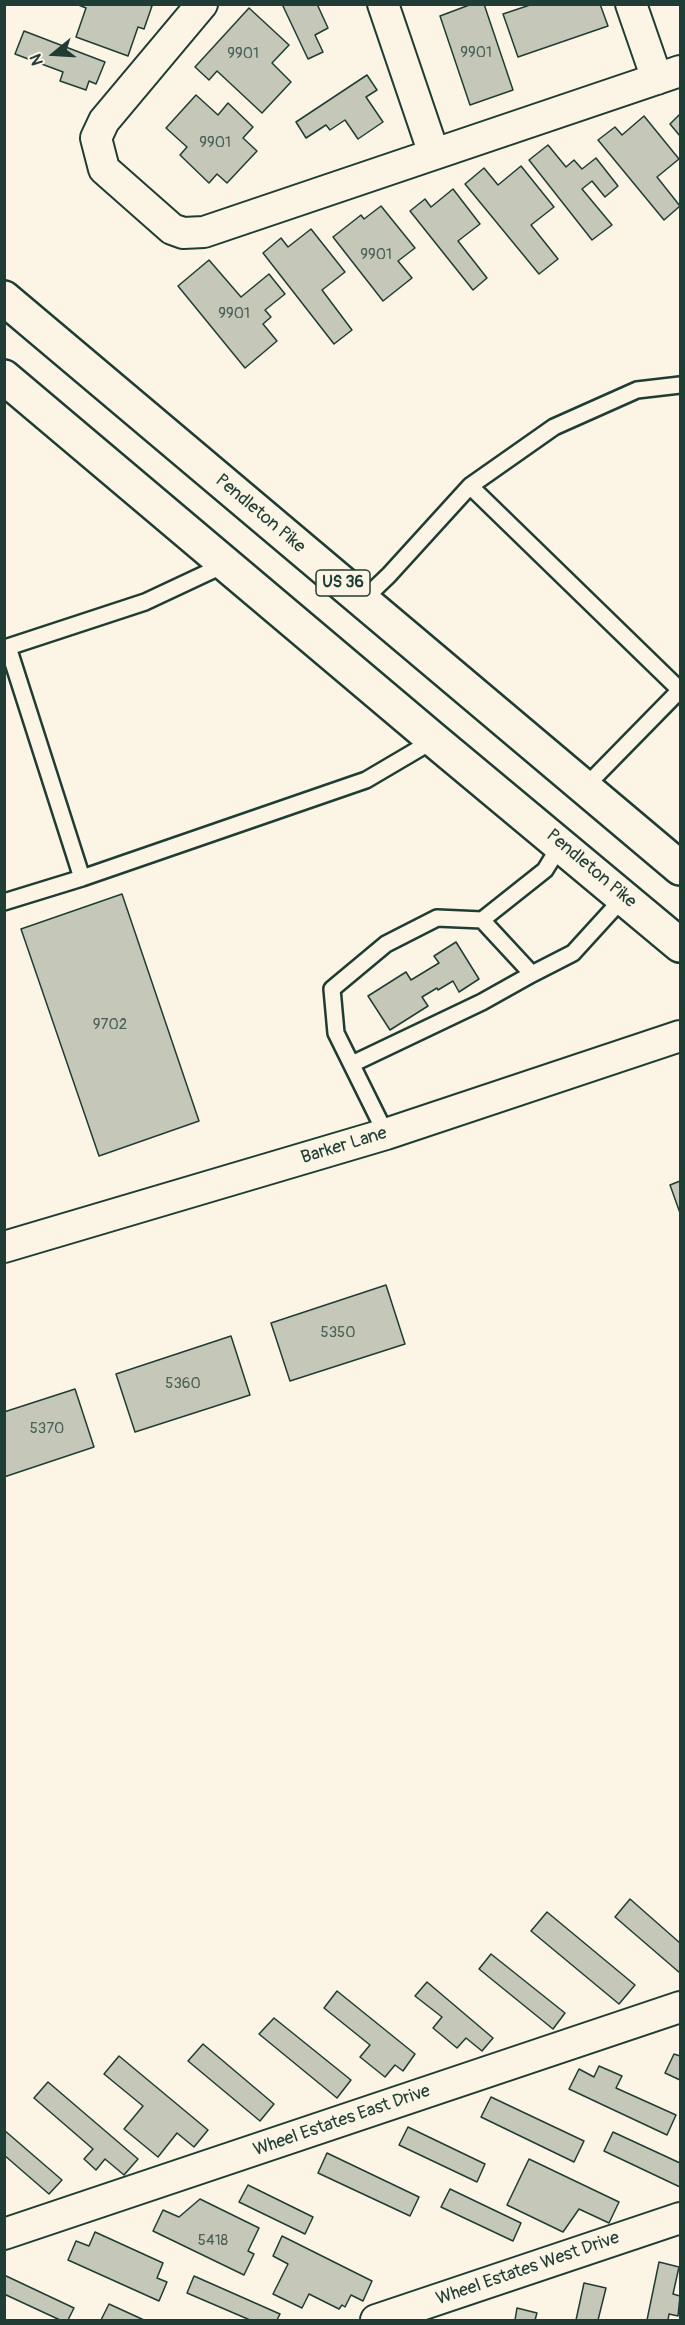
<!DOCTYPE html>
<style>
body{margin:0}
#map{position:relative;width:685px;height:2325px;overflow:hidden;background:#fcf5e5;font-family:Pangolin,sans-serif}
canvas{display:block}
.frame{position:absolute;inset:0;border:6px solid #1f3d34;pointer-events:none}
.north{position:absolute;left:24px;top:24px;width:60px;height:60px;-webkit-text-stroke:4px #fcf5e5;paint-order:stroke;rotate:252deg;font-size:16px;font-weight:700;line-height:24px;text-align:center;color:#1f3d34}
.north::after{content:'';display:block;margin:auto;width:21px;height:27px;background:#1f3d34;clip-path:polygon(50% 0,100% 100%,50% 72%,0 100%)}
</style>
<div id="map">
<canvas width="685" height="2325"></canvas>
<div class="frame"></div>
<div class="north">N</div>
</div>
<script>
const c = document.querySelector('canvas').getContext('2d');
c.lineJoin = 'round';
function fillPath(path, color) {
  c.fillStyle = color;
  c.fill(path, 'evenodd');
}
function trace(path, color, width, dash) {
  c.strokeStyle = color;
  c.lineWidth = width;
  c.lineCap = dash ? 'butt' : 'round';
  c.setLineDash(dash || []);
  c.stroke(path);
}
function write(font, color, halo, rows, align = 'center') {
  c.font = font + ' Pangolin,sans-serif';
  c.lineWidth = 4.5;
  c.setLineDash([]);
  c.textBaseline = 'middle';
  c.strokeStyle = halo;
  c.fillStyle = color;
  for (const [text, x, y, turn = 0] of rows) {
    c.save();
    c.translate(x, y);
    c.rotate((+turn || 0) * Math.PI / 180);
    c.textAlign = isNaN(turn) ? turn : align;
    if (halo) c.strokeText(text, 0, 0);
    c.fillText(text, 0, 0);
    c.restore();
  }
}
const building = new Path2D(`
 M76,4H147L152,6L144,29L138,27L128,56L76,37L86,8Z
 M282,4H317L328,28L315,35L323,52L308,59Z
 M472,4H484L513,90L470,105L440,16Z
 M533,4H600L608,26L518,57L503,14Z
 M249,8L289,45L272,63L291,82L262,113L217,71L209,80L195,67Z
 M24,31L105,62L96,84L89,81L86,90L60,81L63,72L15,54Z
 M367,75L377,90L366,97L383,122L358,139L345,120L330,130L326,125L306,138L296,122Z
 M196,95L218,115L228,103L253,127L243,138L257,151L227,183L217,174L209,183L180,155L187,147L166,128Z
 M680,114V136L670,124Z
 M644,116L679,159L657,177L680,206L664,220L598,140L615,127L622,135Z
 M548,145L566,167L574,160L582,169L596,158L618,186L605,197L592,181L582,189L612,225L592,240L529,160Z
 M521,166L554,207L531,225L558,259L539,274L465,184L484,168L498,185Z
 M453,189L480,224L458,241L487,278L473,290L410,211L425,199L431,207Z
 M381,206L415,248L398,261L412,278L383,301L333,237L361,215L364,219Z
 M311,229L345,272L322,290L352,330L334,344L263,253L281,238L288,247Z
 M209,260L241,297L269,274L285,294L265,310L271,317L263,324L277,341L245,368L178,286Z
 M122,894L199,1121L99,1156L21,929Z
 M456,942L479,979L459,992L453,981L438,990L437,988L422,997L428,1006L390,1030L368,996L406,972L411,980L439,963L434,956Z
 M680,1181V1213L670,1185Z
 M386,1285L405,1344L290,1381L271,1323Z
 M231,1336L250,1395L135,1432L116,1374Z
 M75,1389L94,1447L4,1477V1412Z
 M630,1899L680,1943V1973L615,1917Z
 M547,1912L635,1985L619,2004L531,1931Z
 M491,1954L565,2013L553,2029L479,1969Z
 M427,1982L493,2038L482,2051L466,2038L457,2048L433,2028L442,2017L415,1996Z
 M337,1991L415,2054L403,2071L395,2065L385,2077L360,2057L370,2045L324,2008Z
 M274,2018L351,2080L337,2098L259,2034Z
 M203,2044L274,2104L260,2121L188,2061Z
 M674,2054L680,2056V2080L665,2073Z
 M119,2056L208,2130L194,2147L177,2133L158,2157L124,2129L143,2106L104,2074Z
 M599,2066L622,2076L616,2088L676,2115L667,2135L569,2089L579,2069L594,2077Z
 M48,2082L138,2159L124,2175L105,2159L96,2170L84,2159L93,2149L34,2098Z
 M491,2097L584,2141L574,2162L481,2117Z
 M408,2127L485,2164L477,2182L399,2145Z
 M4,2130L62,2180L49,2194L4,2155Z
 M613,2132L680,2163V2187L604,2151Z
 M327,2153L419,2197L410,2216L318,2173Z
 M529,2159L619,2202L609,2223L579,2209L563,2232L507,2205Z
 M248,2185L313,2217L305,2234L239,2202Z
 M450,2189L521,2223L513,2241L441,2207Z
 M200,2199L259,2228L248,2251L254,2254L244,2275L153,2231L163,2210L179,2217Z
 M95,2232L163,2263L157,2278L167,2282L159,2301L68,2260L76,2241L89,2246Z
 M282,2236L372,2281L363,2301L351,2295L345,2307L342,2305L339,2309L309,2294L302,2308L273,2294L288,2264L273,2256Z
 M659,2262L679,2267L673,2294L680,2296L678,2316L669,2314L668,2320H647Z
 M4,2275L74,2308L68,2320H60L4,2294Z
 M194,2276L280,2314L277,2320H250L187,2293Z
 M584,2283L606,2288L598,2320H576Z
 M109,2304L144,2320H101Z
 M517,2308L537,2313L535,2320H515Z`);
const lane = new Path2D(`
 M470,486L554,427L637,390L680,385
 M226,564L145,602L8,647L82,878L366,780L434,740
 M363,600L389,575L470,486L680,690
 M584,788L680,690
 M4,902L82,878
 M482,920L545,870L561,844
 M532,974L573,953L624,897
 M352,1064L482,1002L532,974L482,920L437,918L386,944L332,989L336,1033L386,1134`);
const street = new Path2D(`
 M202,4L104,121L96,138L104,169L172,229L183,233L204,232L680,71
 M383,4L434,154
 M631,4L657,79
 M4,1247L386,1134L680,1036
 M4,2234L680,2007
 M376,2320L680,2218`);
const primary = new Path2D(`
 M4,298L680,868
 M4,377L434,740L680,945`);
const numberNames = [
 ["9901",476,53],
 ["9901",243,54],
 ["9901",215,143],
 ["9901",376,255],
 ["9901",234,314],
 ["9702",110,1025],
 ["5350",338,1333],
 ["5360",183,1384],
 ["5370",47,1429],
 ["5418",213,2241]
];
const shields = [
 [343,583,54]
];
const shieldNames = [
 ["US 36",343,583]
];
const streetNames = [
 ["Pendleton Pike",260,514,40],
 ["Pendleton Pike",591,869,40],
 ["Barker Lane",344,1146,-17],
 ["Wheel Estates East Drive",342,2121,-19],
 ["Wheel Estates West Drive",528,2269,-19]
];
fillPath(building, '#c5c7b9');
trace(building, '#1f3d34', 1.5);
trace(lane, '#1f3d34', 20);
trace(street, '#1f3d34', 34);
trace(primary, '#1f3d34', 38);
trace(lane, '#fcf5e5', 15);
trace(street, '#fcf5e5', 30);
trace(primary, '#fcf5e5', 33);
write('15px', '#486055', null, numberNames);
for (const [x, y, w] of shields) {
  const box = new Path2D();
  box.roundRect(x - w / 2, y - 13, w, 26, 4.5);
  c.fillStyle = '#fcf5e5';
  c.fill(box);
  trace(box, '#1f3d34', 1.5);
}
write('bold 16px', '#1f3d34', null, shieldNames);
write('18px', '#1f3d34', '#fcf5e5', streetNames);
</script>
